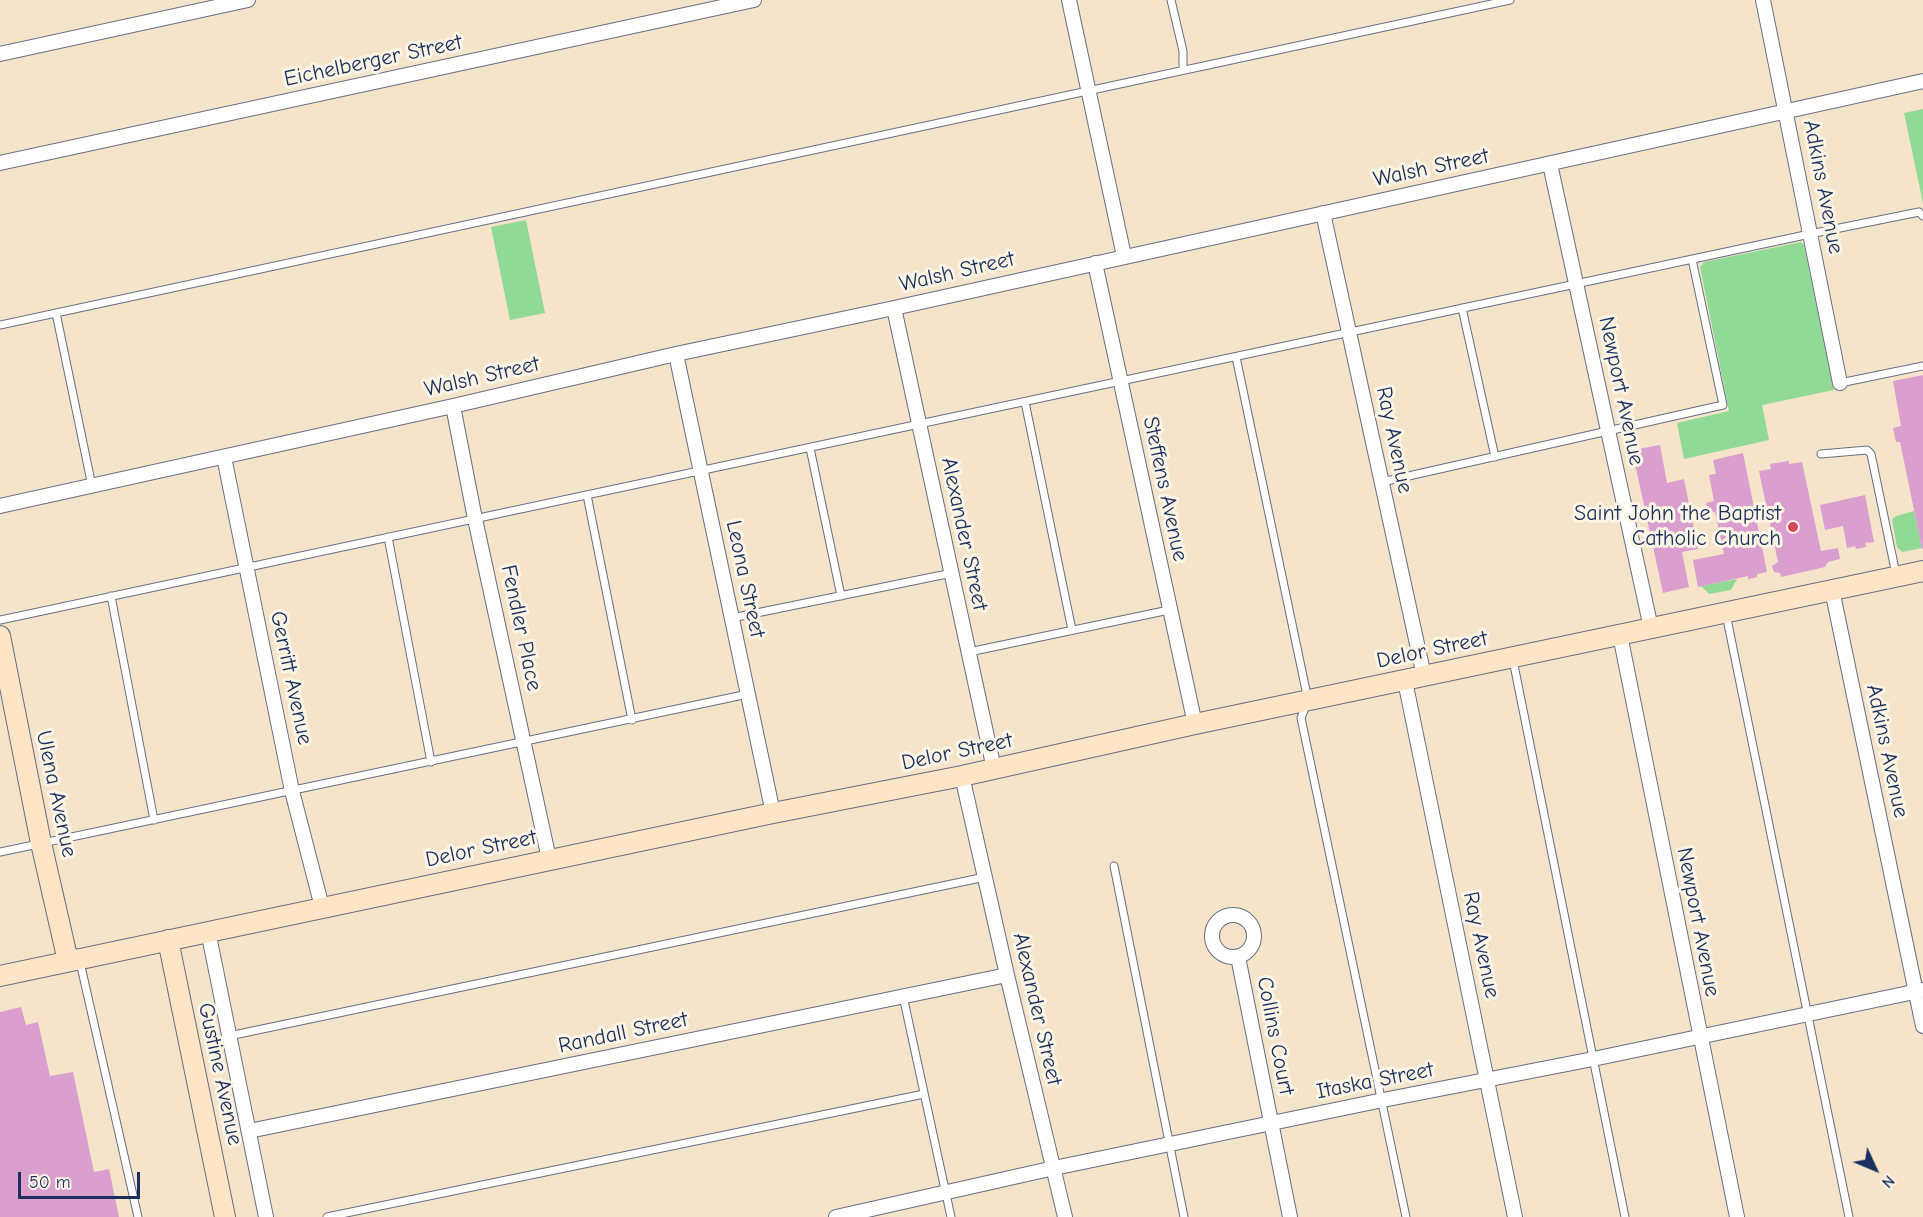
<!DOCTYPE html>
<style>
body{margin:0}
#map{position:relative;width:1923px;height:1217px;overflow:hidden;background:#f5e4ca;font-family:"Comic Neue",sans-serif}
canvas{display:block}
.north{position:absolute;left:1845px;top:1139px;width:60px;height:60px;-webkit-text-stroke:4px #fcf5e5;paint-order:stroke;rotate:134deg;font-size:16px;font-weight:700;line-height:24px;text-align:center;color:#1b2f5e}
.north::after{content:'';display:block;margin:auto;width:21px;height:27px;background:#1b2f5e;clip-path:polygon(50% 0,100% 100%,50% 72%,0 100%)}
.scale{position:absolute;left:18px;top:1172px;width:122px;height:27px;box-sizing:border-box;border:3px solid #1b2f5e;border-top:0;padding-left:8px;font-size:18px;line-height:21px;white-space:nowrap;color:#1b2f5e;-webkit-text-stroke:4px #fcf5e5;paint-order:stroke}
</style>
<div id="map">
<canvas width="1923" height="1217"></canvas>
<div class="north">N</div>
<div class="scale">50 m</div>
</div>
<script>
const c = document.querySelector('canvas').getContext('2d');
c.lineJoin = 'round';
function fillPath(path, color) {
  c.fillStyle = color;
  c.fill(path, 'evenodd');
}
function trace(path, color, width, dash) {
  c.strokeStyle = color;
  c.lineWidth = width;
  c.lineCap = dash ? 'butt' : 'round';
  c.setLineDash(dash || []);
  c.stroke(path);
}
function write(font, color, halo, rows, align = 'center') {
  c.font = font + ' "Comic Neue",sans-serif';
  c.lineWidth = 6;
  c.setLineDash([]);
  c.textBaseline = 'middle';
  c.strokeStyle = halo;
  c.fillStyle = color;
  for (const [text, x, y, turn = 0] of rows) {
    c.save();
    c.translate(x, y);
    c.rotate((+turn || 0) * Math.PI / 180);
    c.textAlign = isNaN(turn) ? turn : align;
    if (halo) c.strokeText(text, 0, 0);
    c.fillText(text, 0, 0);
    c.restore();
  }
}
const green = new Path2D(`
 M1923,109V203L1904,113Z
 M526,220L545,313L510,320L491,227Z
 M1801,242L1804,245L1834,390L1762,405L1769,440L1684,459L1677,423L1729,411L1700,267L1704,262Z
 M1914,511L1922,548L1902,552L1897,547L1892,520L1896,516Z
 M1737,579L1731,590L1709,594L1701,586Z`);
const building = new Path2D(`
 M1923,375V549H1922L1900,442H1896L1893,428L1901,426L1893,381Z
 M1660,445L1667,483L1684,479L1698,549L1682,552L1689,587L1663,593L1632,450Z
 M1743,453L1767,572L1757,574V577L1754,578L1748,579V576L1698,587L1693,560L1724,554L1715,512L1708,513L1706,503L1714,501L1709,475L1716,474L1713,460Z
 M1789,461V464L1802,462L1821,551L1838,548L1840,559L1828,562L1825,567L1781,577L1780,573L1774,572L1772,566L1778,562L1759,471L1771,469L1770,464Z
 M1865,495L1874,542L1865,543L1866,547L1856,549L1855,546L1847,548L1843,526L1825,530L1820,505Z
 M21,1007L26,1025L38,1022L50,1076L73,1072L94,1172L109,1169L119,1217H0V1012Z`);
const lane = new Path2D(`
 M1171,0L1183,51V70
 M1462,308L1495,457
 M56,313L92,486
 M0,325L1510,0
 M1236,357L1308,700L1301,718L1406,1217
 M1840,383L1923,366
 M1025,402L1072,630
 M810,448L841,596
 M1821,454L1867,450L1871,454L1896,574
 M1382,482L1723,405L1692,259
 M587,495L632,720
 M388,537L431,762
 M111,596L154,820
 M1726,614L1849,1217
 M732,618L952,573
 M0,620L1810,234L1919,212L1923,216
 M969,652L1169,610
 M1513,660L1625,1217
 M0,852L748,694
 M1114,866L1184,1217
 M80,962L138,1217
 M903,996L951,1217
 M229,1036L985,877
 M327,1217L924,1094`);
const street = new Path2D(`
 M1069,0L1124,256
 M1763,0L1840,383
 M0,54L248,0
 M0,163L754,0
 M1550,164L1651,628
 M1323,213L1424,676
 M1095,263L1195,724
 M894,308L994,769
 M676,354L773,813
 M453,406L475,519L549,859
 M224,457L292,791L322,907
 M0,506L453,406L676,354L894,308L1923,81
 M1832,590L1923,1026
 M1620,635L1737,1217
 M1405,681L1515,1217
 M962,776L1007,975L1065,1217
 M1212 936a21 21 0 1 1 42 0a21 21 0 1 1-42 0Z
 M208,931L266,1217
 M1238,957L1290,1217
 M249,1131L1007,975
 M836,1217L1054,1168L1383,1100L1593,1059L1923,990`);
const secondary = new Path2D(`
 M0,636L41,843L68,961
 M168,940L225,1217
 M0,976L773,813L962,776L1195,724L1923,571`);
const markers = [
 [1793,527,6,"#d1495b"]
];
const streetNames = [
 ["Eichelberger Street",373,61,-12],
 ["Walsh Street",1431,168,-12],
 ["Adkins Avenue",1823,187,79],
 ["Walsh Street",957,272,-13],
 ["Walsh Street",482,377,-13],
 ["Newport Avenue",1621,391,78],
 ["Ray Avenue",1394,440,78],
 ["Steffens Avenue",1165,489,78],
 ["Alexander Street",964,534,78],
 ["Leona Street",745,579,78],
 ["Fendler Place",521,628,78],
 ["Delor Street",1432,650,-12],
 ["Gerritt Avenue",291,678,78],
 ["Adkins Avenue",1887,751,78],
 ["Delor Street",957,752,-12],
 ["Ulena Avenue",56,794,78],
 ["Delor Street",481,849,-12],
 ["Newport Avenue",1698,922,79],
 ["Ray Avenue",1481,945,78],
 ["Alexander Street",1037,1009,77],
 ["Randall Street",623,1033,-12],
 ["Collins Court",1275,1036,79],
 ["Gustine Avenue",220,1074,78],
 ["Itaska Street",1375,1081,-11]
];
const poiNames = [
 ["Saint John the Baptist",1781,514],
 ["Catholic Church",1781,539]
];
fillPath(green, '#90da96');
fillPath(building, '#da9fcf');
trace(lane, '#676e84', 9);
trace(street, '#676e84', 16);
trace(secondary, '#676e84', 22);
trace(lane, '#fff', 7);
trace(street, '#fff', 14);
trace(secondary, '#fee5c5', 20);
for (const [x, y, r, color] of markers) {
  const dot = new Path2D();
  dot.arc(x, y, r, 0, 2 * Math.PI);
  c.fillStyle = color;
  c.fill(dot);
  trace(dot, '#fcf5e5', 2);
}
write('22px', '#1b2f5e', '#fcf5e5', streetNames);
write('22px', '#1b2f5e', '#fcf5e5', poiNames, 'right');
</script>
